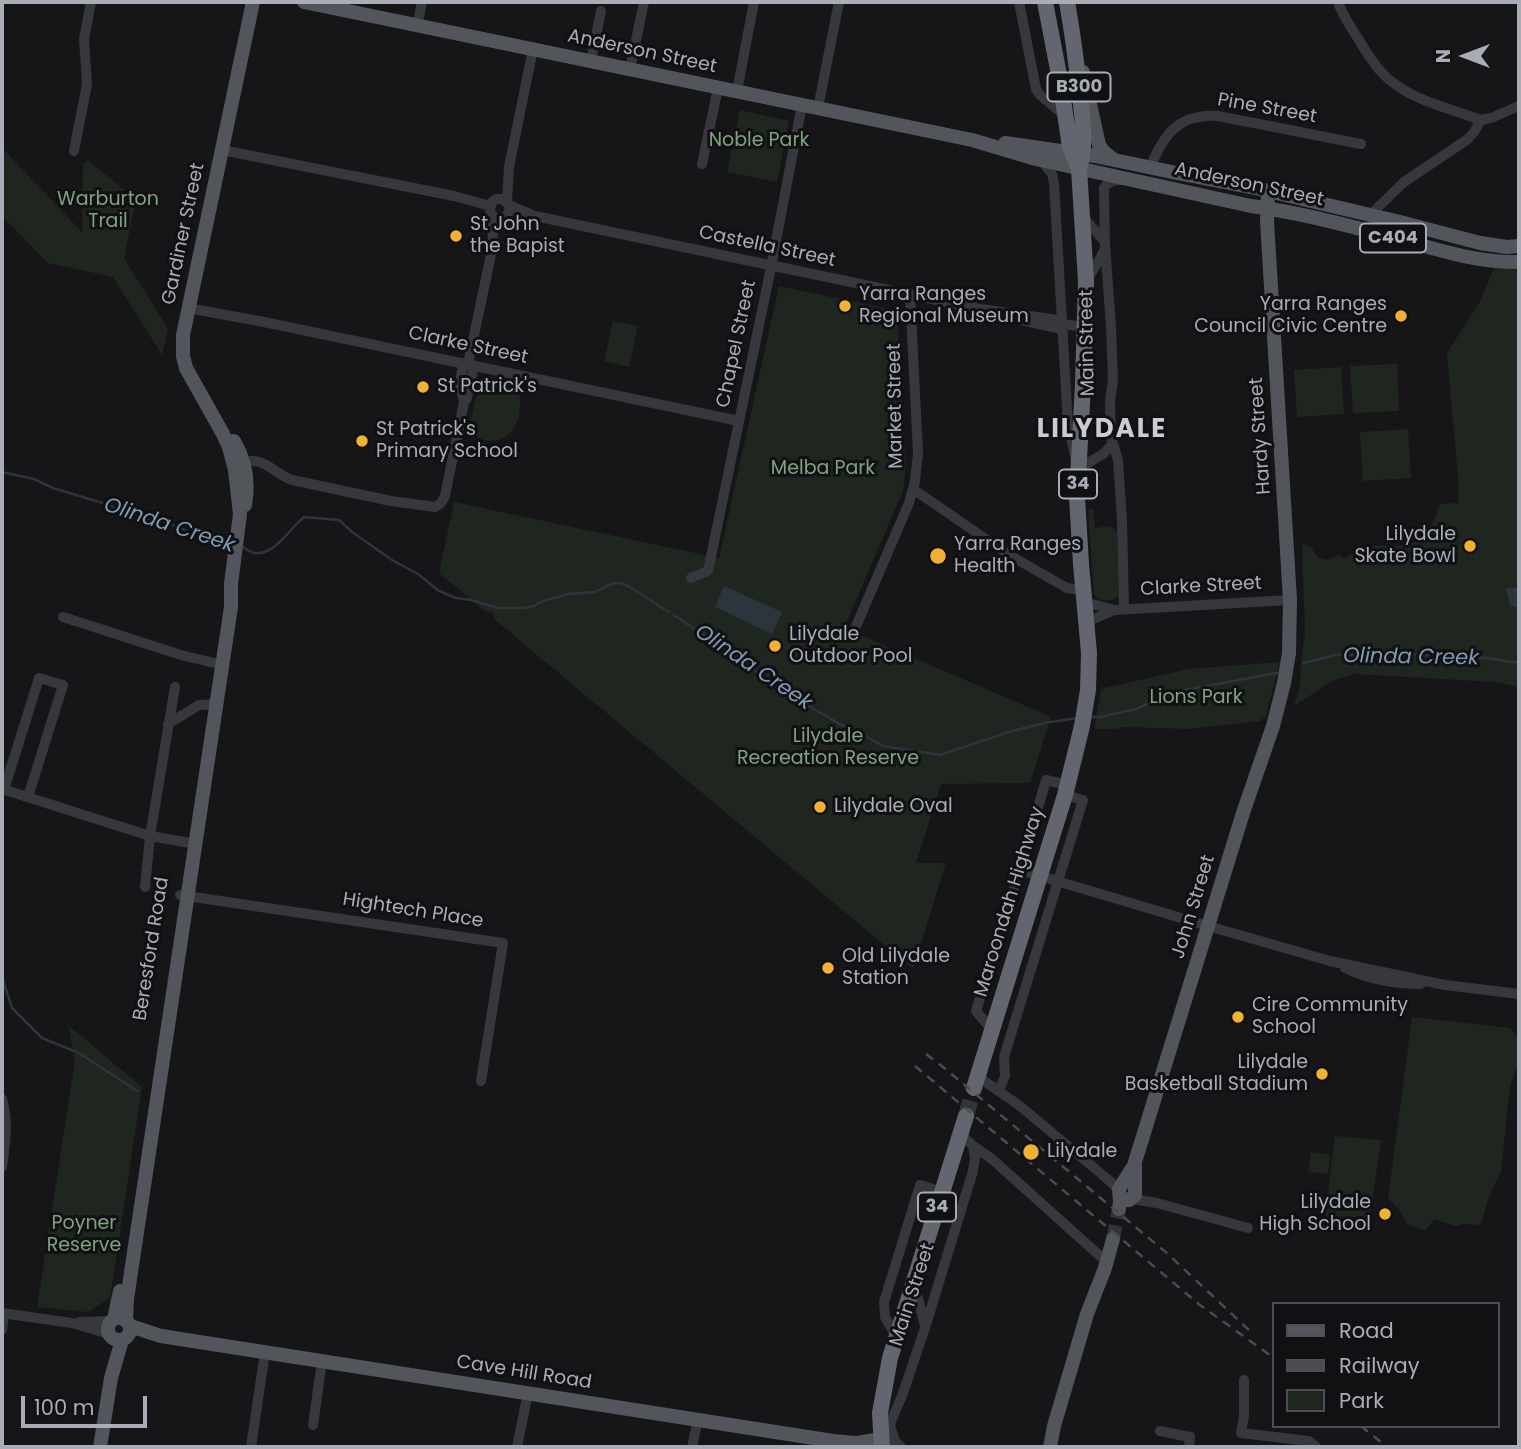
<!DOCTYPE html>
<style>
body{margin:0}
#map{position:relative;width:1521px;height:1449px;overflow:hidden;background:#161618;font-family:Poppins,sans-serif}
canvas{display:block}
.frame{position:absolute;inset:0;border:4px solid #a8adb8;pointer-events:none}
.legend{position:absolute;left:1272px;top:1302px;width:228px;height:126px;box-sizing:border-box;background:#111113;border:2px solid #4d4f55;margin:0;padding:9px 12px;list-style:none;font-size:21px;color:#a8adb8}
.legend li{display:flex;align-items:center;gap:14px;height:35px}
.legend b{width:35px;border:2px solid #4d4f55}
.north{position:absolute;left:1430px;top:21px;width:70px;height:70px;-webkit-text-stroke:5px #111113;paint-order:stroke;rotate:270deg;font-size:19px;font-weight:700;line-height:28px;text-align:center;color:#a8adb8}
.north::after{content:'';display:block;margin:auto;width:24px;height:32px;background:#a8adb8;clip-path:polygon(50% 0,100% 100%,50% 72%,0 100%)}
.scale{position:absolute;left:21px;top:1396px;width:126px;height:32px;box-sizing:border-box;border:4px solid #a8adb8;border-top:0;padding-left:9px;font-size:21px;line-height:24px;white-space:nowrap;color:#a8adb8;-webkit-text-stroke:5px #111113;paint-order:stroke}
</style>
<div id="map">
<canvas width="1521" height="1449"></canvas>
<div class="frame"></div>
<ul class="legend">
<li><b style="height:9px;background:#53555c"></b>Road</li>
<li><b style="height:9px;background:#4a4c52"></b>Railway</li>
<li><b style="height:19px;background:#1e261f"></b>Park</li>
</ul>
<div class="north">N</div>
<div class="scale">100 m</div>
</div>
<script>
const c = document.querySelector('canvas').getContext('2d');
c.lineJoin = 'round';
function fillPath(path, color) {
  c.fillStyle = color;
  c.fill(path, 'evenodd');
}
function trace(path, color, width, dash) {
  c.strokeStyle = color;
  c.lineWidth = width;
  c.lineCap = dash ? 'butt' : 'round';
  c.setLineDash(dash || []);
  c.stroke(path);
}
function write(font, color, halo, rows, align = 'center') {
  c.font = font + ' Poppins,sans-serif';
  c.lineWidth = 6;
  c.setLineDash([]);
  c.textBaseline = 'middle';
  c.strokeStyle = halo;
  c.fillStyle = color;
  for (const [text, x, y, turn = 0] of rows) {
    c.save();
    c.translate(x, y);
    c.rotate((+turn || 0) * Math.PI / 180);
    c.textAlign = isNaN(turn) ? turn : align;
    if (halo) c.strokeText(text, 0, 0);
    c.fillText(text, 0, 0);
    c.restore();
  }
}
const green = new Path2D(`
 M740,110L789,121L777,182L727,172Z
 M2,148L82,232L83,164L88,160L136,200L124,258L168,329L162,355L113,277L48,263L2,216Z
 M1494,268H1519V687L1494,682L1354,674L1332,681L1294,706L1300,687L1301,663L1305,633L1302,545C1311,543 1313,552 1319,558L1328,560L1339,555L1344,559C1353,553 1363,547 1374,546C1395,545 1415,550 1429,529C1434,522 1437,512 1440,504L1458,503L1459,489L1447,353L1479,303Z
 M779,286L897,311L906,465L903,491L844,628L1051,717L1030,783L941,784L916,863H946L913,969L494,619V613L486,612L439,573L454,502L719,558Z
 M613,321L638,326L629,367L604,361Z
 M1397,364L1399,411L1353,413L1350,366Z
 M1341,367L1344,414L1297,417L1294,370Z
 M486,382L515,388L518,389C526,417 511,451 478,438L470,423L478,390Z
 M1408,429L1411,478L1363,481L1360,432Z
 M1088,509H1093L1095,529C1104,526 1111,524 1117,533L1119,596C1112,602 1099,602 1094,594Z
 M1280,662L1266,716L1260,721L1188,729L1122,727L1117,729H1094L1101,689L1188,669Z
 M1412,1017L1510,1028L1519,1040V1062L1510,1086L1501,1172L1489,1196L1481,1225L1463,1224L1455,1226L1434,1219L1425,1231L1406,1223L1401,1212L1388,1198Z
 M68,1025L142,1087L110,1298L88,1312L37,1307L75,1060Z
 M1335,1136L1381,1140L1369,1223L1325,1218Z
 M1311,1152L1330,1155L1328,1174L1308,1172Z`);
const water = new Path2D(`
 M724,586L782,612L772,634L715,607Z
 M1519,587V609L1510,605L1506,589Z`);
const stream = new Path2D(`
 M2,472L34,479L53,488L109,505L135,518L165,522L187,531L231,543
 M241,546C245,548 248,551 251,552C272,560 290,528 304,517L339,520L352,532L392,560L418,574L439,591L456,598L471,600L498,608H524L534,606L543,601L569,594L595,592L611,584L620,583L628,586L669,612
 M674,615L752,668L778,688L838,723L862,734L883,746L940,755L1012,731L1045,723L1077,718
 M1303,663L1335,655H1434L1486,658L1519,663
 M1091,717H1100L1136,709L1174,692L1277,673
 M2,977L12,1008L42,1038L79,1053L137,1091`);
const majorTunnel = new Path2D(`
 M1113,1239L1119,1209`);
const highwayTunnel = new Path2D(`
 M966,1116L974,1088`);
const minor = new Path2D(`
 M1019,2L1036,89L1040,95L1065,116
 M1338,2C1342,15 1351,27 1359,40C1366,52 1374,65 1384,75C1411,101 1447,107 1481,120
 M417,26L422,2
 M591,61L601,11
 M630,69L644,2
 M737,91L754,2
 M818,108L839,2
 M222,150L454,196L490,206
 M74,151L87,84L84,39L91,2
 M1041,160L1052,174L1054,183L1068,425L1078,469L1103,454L1113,444
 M702,164L718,88
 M1150,168C1164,133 1179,114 1218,116L1361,144
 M507,202L509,167L533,49
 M509,205L510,211L504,218L497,219L490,213L491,203L496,199H502L509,205L535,216L980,309L1058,320L1062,324L1085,327
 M1370,215L1404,182L1468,139L1474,132L1481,120L1491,118L1519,106
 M1083,217L1105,242
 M1105,244L1111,327L1113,380L1110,402L1111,437L1118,460L1122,520L1124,609
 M1086,281L1100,259L1105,248L1104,188C1108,181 1115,180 1122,180
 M188,308L264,322L739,421
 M1021,320L1057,328L1062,324
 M463,363L460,384L464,402
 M468,364L493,245L492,215
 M239,463C266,455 270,472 292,480L391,501L435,507L441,503L445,496L464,402L467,398L474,366
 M913,489L1009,555L1067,588L1083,590
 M691,578L708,571L768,282L802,105
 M1084,602L1115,610
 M63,617L181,655L223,665
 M1086,622L1115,610L1290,600
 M854,631L909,503L915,481L918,453L910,294
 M168,724L199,705L217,704
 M2,789L150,836L196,844
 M4,790L39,678L63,685L28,797
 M1020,870L1208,926L1330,961L1445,985L1519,994
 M145,887L150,836L175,687
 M180,895L503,943L481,1081
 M1345,968C1368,979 1395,984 1421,984
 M992,1030L976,1011L1020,870L1046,780L1068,785
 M977,1076L1020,1106L1105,1177L1113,1184L1118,1191
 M999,1091L1005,1076L1004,1057L1083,800L1065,795
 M2,1099C9,1122 5,1144 2,1167
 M961,1134L973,1146L992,1159L1100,1256L1104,1260L1105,1268
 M1132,1199L1157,1203L1248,1228
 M914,1283L925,1326
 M2,1313L72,1323L109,1334
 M79,1322L111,1321
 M2,1330L4,1313
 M896,1336L885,1317L884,1302L920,1185L942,1192
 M1244,1380V1416L1241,1433L1309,1441L1316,1447
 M313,1425L322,1361
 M891,1429L895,1441L901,1447
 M1160,1431L1190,1437L1189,1447
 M887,1444L891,1421L902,1396L925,1328L973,1171L975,1157L973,1146
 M251,1447L265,1352
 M517,1447L528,1393
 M692,1447L698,1419`);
const major = new Path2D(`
 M304,2L972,140L1036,159L1251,206C1303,213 1353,227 1403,240C1442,251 1479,263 1519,262
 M1083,72L1099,145L1104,152L1113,159
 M1005,143L1095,156L1172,172L1260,189L1400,222L1480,243L1507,247L1519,246
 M234,441C246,461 249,482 245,505
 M1120,1197L1124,1200H1129L1135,1195V1162L1243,813L1273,726L1284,683L1289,653L1290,600L1267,221L1268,191
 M1119,1209L1120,1202L1119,1189L1133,1167
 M108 1329a11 11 0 1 1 22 0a11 11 0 1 1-22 0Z
 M114,1319L120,1291
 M126,1321L127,1299L231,607V584L240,514L235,470L229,447L223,434L186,368L183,356V335L253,2
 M130,1326L161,1336L833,1441L857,1443L881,1439
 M100,1447L111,1378L122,1340
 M1050,1447L1054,1426L1087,1314L1105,1268L1113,1239`);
const highway = new Path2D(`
 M1045,2L1060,80L1070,147L1079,169
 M974,1088L1065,795L1082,726L1088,690L1089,653L1081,564L1077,497L1083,384L1086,281L1079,169C1087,143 1082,114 1079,88C1076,59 1072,30 1067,2
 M882,1447L880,1413L890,1358L966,1116`);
const rail = new Path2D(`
 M926,1054L943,1067L1168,1254L1251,1332
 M915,1066L1200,1305L1274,1358
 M1361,1426L1387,1447`);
const markers = [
 [456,236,7,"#f2b134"],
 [845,306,7,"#f2b134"],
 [1401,316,7,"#f2b134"],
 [423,387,7,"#f2b134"],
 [362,441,7,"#f2b134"],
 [1470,546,7,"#f2b134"],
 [938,556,9,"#f2b134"],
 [775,646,7,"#f2b134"],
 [820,807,7,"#f2b134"],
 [828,968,7,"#f2b134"],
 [1238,1017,7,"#f2b134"],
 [1322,1074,7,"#f2b134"],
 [1031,1152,9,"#f2b134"],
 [1385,1214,7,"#f2b134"]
];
const shields = [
 [1079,87,63],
 [1393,238,66],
 [1078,484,38],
 [937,1207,38]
];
const shieldNames = [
 ["B300",1079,87],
 ["C404",1393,238],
 ["34",1078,484],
 ["34",937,1207]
];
const streetNames = [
 ["Anderson Street",642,52,12],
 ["Pine Street",1267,109,10],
 ["Anderson Street",1249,185,12],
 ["Gardiner Street",184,234,-78],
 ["Castella Street",767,247,12],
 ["Main Street",1088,343,-91],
 ["Chapel Street",737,344,-78],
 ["Clarke Street",468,346,12],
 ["Market Street",896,406,-91],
 ["Hardy Street",1261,436,-94],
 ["Clarke Street",1201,587,-3],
 ["Maroondah Highway",1010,902,-73],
 ["John Street",1194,907,-73],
 ["Hightech Place",413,911,9],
 ["Beresford Road",152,949,-81],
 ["Main Street",913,1295,-72],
 ["Cave Hill Road",524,1373,9]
];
const parkNames = [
 ["Noble Park",759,141],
 ["Warburton",108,200],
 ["Trail",108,222],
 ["Melba Park",823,469],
 ["Lions Park",1196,698],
 ["Lilydale",828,737],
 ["Recreation Reserve",828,759],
 ["Poyner",84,1224],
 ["Reserve",84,1246]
];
const poiNames = [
 ["St John",470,225],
 ["the Bapist",470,247],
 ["Yarra Ranges",859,295],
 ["Regional Museum",859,317],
 ["Yarra Ranges",1387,305,"right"],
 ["Council Civic Centre",1387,327,"right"],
 ["St Patrick's",437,387],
 ["St Patrick's",376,430],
 ["Primary School",376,452],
 ["Lilydale",1456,535,"right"],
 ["Skate Bowl",1456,557,"right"],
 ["Yarra Ranges",954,545],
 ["Health",954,567],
 ["Lilydale",789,635],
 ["Outdoor Pool",789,657],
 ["Lilydale Oval",834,807],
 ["Old Lilydale",842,957],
 ["Station",842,979],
 ["Cire Community",1252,1006],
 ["School",1252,1028],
 ["Lilydale",1308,1063,"right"],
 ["Basketball Stadium",1308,1085,"right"],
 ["Lilydale",1047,1152],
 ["Lilydale",1371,1203,"right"],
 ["High School",1371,1225,"right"]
];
const waterNames = [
 ["Olinda Creek",169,526,18],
 ["Olinda Creek",1411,658,1],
 ["Olinda Creek",753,668,34]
];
const districtNames = [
 ["LILYDALE",1102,430]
];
fillPath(green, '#1e261f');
fillPath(water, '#2c353c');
trace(stream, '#2c353c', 2.5);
trace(majorTunnel, '#333438', 14, [14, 7]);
trace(highwayTunnel, '#333438', 16, [16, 8]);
trace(minor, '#37383d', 10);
trace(major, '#53555c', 14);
trace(highway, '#63666e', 16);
trace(rail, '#4a4c52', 2.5, [9, 7]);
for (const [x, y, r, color] of markers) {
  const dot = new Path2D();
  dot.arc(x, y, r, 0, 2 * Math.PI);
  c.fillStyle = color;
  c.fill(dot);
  trace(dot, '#111113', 2.5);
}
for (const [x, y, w] of shields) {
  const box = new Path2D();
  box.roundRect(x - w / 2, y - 14.5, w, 29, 5);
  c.fillStyle = '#111113';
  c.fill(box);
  trace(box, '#a8adb8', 2);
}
write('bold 18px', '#a8adb8', null, shieldNames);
write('19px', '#a8adb8', '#111113', streetNames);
write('19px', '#7fa381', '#111113', parkNames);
write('19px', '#a8adb8', '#111113', poiNames, 'left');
write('italic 21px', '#7f9bb3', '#111113', waterNames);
c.letterSpacing = '2px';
write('bold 26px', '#c9ccd4', '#111113', districtNames);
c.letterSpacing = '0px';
</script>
